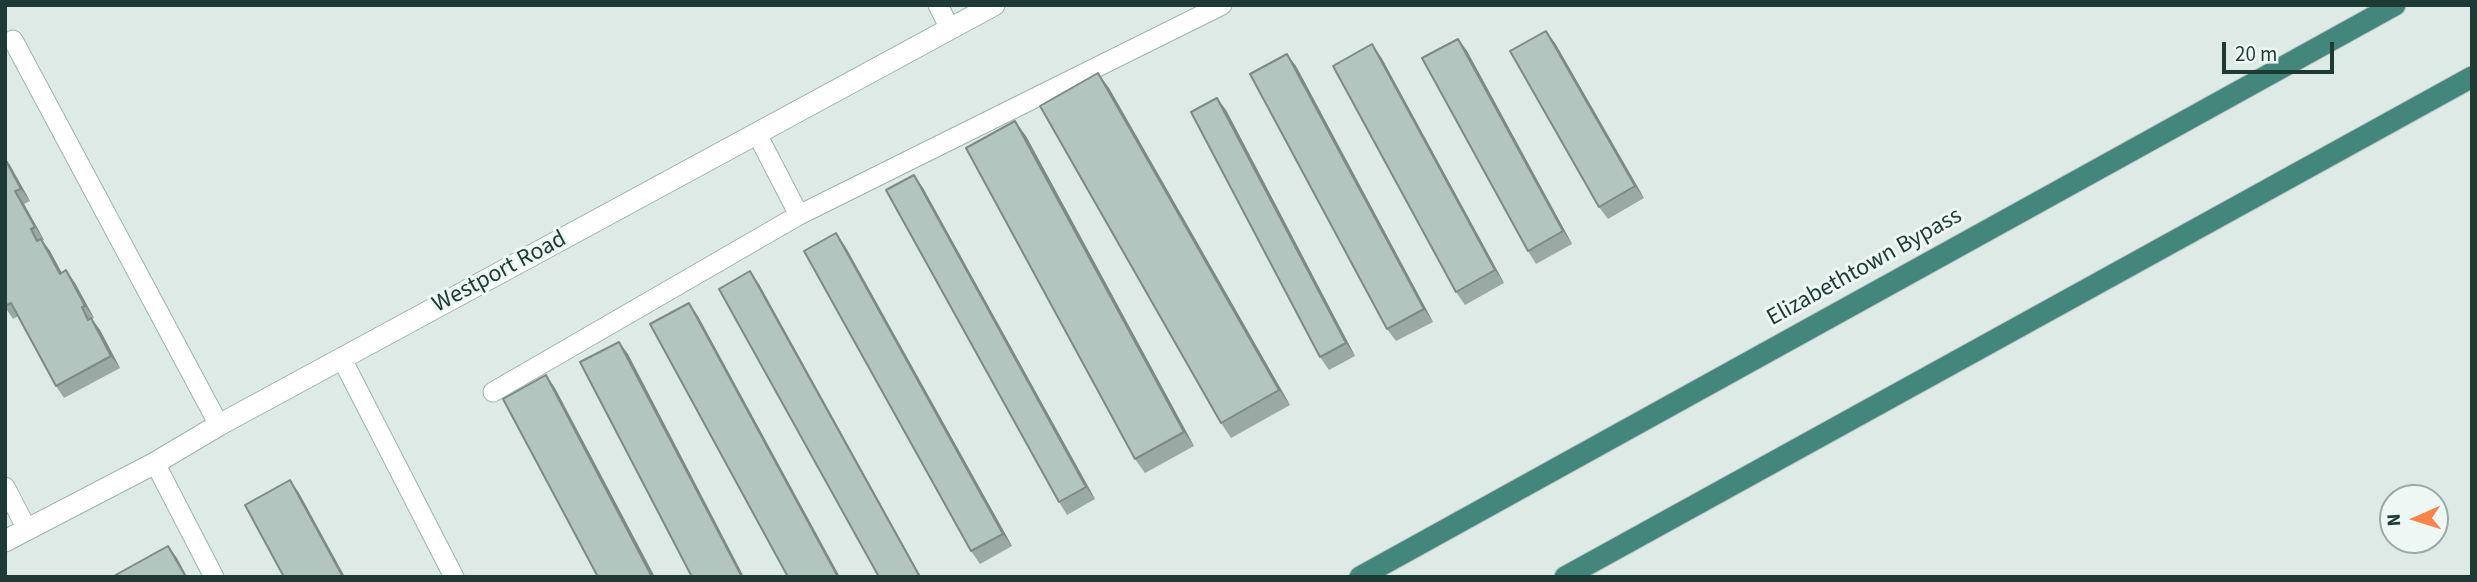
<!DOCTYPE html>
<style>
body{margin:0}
#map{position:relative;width:2477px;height:582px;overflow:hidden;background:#ddeae5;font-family:"Source Sans 3",sans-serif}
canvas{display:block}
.frame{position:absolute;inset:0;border:7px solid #1e3a35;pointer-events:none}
.north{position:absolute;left:2379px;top:484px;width:70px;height:70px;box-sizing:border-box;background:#edf7f3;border:2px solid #9aaba7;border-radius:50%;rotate:267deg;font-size:19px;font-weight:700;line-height:28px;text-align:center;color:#1e3a35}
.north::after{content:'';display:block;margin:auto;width:24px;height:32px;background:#fb8349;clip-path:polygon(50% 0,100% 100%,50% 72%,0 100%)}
.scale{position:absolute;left:2222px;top:42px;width:112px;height:32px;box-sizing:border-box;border:4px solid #1e3a35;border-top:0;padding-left:9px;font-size:21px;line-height:24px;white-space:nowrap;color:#1e3a35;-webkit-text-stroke:5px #edf7f3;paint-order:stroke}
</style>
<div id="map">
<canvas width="2477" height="582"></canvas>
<div class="frame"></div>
<div class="north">N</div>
<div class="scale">20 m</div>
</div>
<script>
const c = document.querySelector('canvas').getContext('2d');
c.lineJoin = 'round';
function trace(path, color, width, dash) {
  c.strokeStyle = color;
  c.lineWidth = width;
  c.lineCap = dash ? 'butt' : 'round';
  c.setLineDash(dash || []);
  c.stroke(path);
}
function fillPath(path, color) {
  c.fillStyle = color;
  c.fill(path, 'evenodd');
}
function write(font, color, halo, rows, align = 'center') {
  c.font = font + ' "Source Sans 3",sans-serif';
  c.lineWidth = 6;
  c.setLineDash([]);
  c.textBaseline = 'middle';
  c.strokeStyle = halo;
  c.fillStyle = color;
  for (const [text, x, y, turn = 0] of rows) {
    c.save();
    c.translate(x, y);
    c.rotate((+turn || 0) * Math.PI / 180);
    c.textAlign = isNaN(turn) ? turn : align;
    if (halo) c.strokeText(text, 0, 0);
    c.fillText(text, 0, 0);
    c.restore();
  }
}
const service = new Path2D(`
 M938,5L950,29
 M13,40L219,425
 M757,134L799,215
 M342,359L454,577
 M493,392L799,215L1222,5
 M155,463L214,577
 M5,487L27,529`);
const minor = new Path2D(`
 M5,541L155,463L219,425L994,5`);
const trunk = new Path2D(`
 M1360,577L2395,5
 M1565,577L2472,77`);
const wall = new Path2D(`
 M1458,39L1467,51L1572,244L1536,264L1528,251Z
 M1555,43L1644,198L1608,219L1599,207Z
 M1381,57L1504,283L1465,305L1456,292Z
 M1296,66L1433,322L1396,341L1387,329Z
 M1109,88L1290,405L1231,438L1221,423Z
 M1226,110L1355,356L1329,370L1320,357Z
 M1026,136L1194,446L1145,473L1135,459Z
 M5,158L30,201L24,204L44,240H42L50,251L61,273L75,283L94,318L92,319L100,330L120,368L64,398L56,386L18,316L13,319L5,307Z
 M914,175L923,188L1095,499L1067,515L1059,502Z
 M845,246L1012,546L980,564L971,551Z`);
const shadedWall = new Path2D(`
 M1546,31L1555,43L1644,198L1635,186Z
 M1458,39L1467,51L1572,244L1563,231Z
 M1372,44L1381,57L1504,283L1495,270Z
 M1287,54L1296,66L1433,322L1424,309Z
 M1098,73L1109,88L1290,405L1279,390Z
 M1217,98L1226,110L1355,356L1346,343Z
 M1015,121L1026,136L1194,446L1184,432Z
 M5,158L10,165L30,201L21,189Z
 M914,175L923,188L1095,499L1086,487Z
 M15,191L24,204L44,240L35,227Z
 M836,233L845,246L1012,546L1003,534Z
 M41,239L50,251L69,286L60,274Z
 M66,270L75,283L94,318L85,306Z
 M750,271L759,284L921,577H920Z
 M689,303L698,316L840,577H838Z
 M91,318L100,330L120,368L111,356Z
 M619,342L628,354L744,577H742Z
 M546,375L555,388L655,577H652Z
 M290,480L299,493L345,577H343Z
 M168,546L177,558L187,577H186Z`);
const building = new Path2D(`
 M1546,31L1635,186L1599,207L1510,51Z
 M1458,39L1563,231L1528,251L1422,58Z
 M1372,44L1495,270L1456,292L1333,66Z
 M1287,54L1424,309L1387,329L1250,74Z
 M1098,73L1279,390L1221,423L1040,106Z
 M1217,98L1346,343L1320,357L1191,112Z
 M1015,121L1184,432L1135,459L966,148Z
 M5,159L21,189L15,191L35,227L31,229L37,241L41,239L60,274L66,270L85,306L82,307L88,320L91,318L111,356L56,386L11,303L5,306Z
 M914,175L1086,487L1059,502L886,190Z
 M836,233L1003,534L971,551L804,251Z
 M750,271L920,577H879L719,289Z
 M689,303L838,577H788L650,324Z
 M619,342L742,577H692L580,362Z
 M546,375L652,577H598L503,399Z
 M290,480L343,577H284L245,505Z
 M168,546L186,577H112Z`);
const streetNames = [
 ["Elizabethtown Bypass",1865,268,-29],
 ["Westport Road",500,273,-28]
];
trace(service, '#a0b2ad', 21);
trace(minor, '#a0b2ad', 23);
trace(trunk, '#bcc4c2', 23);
trace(service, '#fff', 19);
trace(minor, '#fff', 21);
trace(trunk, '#43867b', 21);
fillPath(wall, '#99a9a3');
fillPath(shadedWall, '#7d8a85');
fillPath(building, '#b2c5be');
trace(building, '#7d8a85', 2);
write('24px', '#1e3a35', '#edf7f3', streetNames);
</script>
